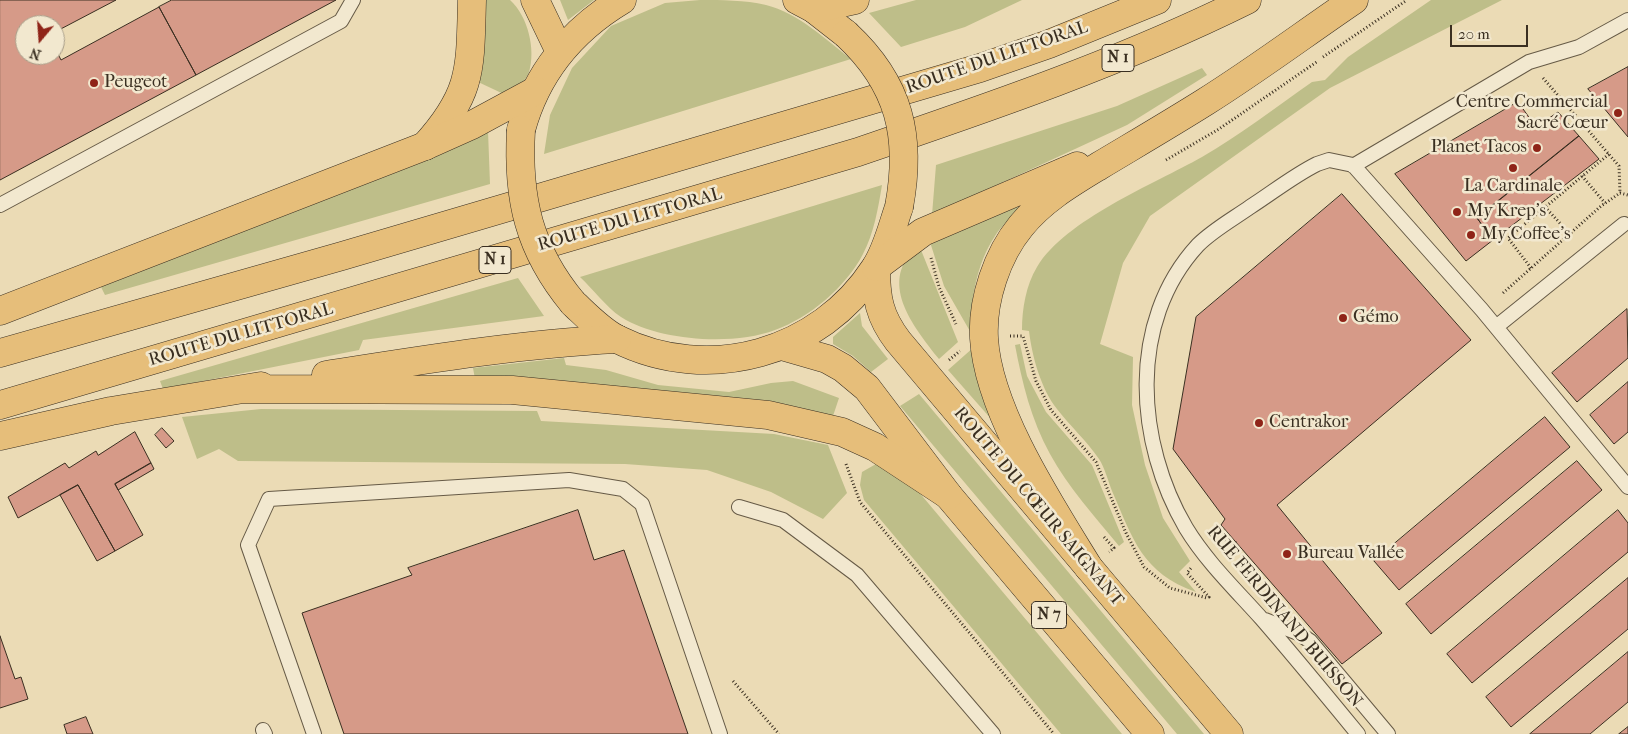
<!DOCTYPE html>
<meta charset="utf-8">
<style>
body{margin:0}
#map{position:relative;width:1628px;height:734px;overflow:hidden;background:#ebdbb5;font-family:"IM FELL French Canon",serif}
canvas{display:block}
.north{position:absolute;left:15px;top:15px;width:50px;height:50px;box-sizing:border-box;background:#f2e8cf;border:1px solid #a89e89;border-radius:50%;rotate:198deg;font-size:14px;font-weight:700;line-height:20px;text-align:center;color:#3a2f21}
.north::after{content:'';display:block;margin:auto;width:18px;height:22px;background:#8f2418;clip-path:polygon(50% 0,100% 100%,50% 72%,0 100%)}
.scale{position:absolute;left:1450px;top:25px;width:78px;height:22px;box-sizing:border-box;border:2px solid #3a2f21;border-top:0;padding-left:6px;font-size:15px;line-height:18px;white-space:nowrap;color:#3a2f21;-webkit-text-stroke:4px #f2e8cf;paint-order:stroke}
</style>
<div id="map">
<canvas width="1628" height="734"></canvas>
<div class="north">N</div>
<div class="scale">20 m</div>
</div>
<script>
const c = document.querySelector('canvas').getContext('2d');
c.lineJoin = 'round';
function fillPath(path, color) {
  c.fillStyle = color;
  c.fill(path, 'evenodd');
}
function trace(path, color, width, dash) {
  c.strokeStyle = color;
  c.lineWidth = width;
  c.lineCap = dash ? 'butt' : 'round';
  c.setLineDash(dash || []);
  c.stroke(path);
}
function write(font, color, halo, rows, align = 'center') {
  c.font = font + ' "IM FELL French Canon",serif';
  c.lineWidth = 5;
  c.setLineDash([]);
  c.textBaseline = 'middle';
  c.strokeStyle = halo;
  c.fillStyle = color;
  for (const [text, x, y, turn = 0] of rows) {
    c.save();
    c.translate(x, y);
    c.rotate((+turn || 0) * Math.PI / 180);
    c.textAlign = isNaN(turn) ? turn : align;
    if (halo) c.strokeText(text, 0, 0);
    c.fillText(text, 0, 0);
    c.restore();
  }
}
const green = new Path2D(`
 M479,0H510C528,16 536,50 529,72C526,81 516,90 510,97L476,81Z
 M560,0H594L568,20Z
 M700,0C722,0 744,0 766,5C798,13 825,39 851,59L544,154L550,115L572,68L611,26L665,3Z
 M916,0H1022L965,27L901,47L869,13Z
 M1431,0H1502L1330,88L1150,216L1123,263L1100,344L1133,357L1132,405L1145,465L1163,518L1190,561L1179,572L1196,592C1142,573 1133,539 1112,491C1108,481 1105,468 1099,459C1087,441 1070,426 1057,409C1041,389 1032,356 1029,331L1022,330C1022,309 1026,285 1037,267C1065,220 1154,184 1202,157C1240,135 1276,107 1312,82L1325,80L1348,57Z
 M1202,68L1207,75L1127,125L932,215L936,165L1117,106Z
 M488,131L490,184L105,295L100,285Z
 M882,185C878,209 874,233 863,254C846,287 809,318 775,330C733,346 659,341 621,317C606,307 593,289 580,277Z
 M1013,201L1019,209C1011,218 1001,226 995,236C976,265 971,299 971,333L944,286L930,242Z
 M919,245L958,342L939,359C913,326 876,281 919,245Z
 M518,278L544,316L363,340L359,350L163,389L160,381Z
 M860,313L862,326L888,359L871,372L853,356L833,344V337Z
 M1020,344L1027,376L1046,412L1092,465L1124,542L1119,546C1095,517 1068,487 1050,454C1031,420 1022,382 1015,345Z
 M974,347L992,420L948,370Z
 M564,358L566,365L606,370L658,385L729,392L771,383L793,381L839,398L831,422L475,379L473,368Z
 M919,394L1204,734H1177L900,406Z
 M261,409L537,411L541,421L774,434L828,445L847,493L823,519L771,492L707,470L625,464L238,461L219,449L197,459L182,417Z
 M876,464L918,491L1122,734H1061L864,500L860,485L862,472Z`);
const building = new Path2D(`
 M0,0H116L55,32V25H25V55H55V48L61,60L159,7L196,75L0,180Z
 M172,0H336L196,75L159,7Z
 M1628,67V137L1588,89Z
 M1518,102L1536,127L1558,112L1579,136L1477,218L1493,240L1466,261L1395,174Z
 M1579,136L1599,159L1493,240L1477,218Z
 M1342,194L1471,340L1277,505L1382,633L1342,664L1221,525L1225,519L1173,449L1196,317Z
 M1627,309L1628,358L1577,402L1552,373Z
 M1628,382V432L1614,444L1590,415Z
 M1545,417L1570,447L1399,590L1374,561Z
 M162,428L174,441L166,448L155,435Z
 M135,432L151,463L115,484L143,535L115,551L78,485L18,518L8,497L65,463L69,468L96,451L98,455Z
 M1577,461L1602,490L1431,634L1406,604Z
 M151,463L154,469L118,490L115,484Z
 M78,485L115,551L97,561L60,495Z
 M578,510L594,560L624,550L688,734H344L302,613L412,575L408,568Z
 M1618,510L1628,523V552L1472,683L1447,654Z
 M1628,578V629L1511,727L1486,697Z
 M0,636L15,679L21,677L28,699L0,708Z
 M1628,652V702L1590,734H1530Z
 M86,717L93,734H67L64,725Z
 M1628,727V734H1619Z`);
const path = new Path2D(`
 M1323,57L1407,0
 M1543,78L1619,166L1620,193
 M1166,160L1219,129L1318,61
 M1582,176L1605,203
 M1545,207L1570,234
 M931,258L939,287L956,324
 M1531,268L1508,238L1609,154
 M1503,293L1601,206L1620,193L1628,195
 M1010,336H1023L1036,381L1051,410L1096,462L1126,533L1144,567L1170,588L1207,598L1209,597L1187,573L1191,568
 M949,360L960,351
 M846,464L860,502L1054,734
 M1104,537L1114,548L1109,552
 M1219,541L1221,539L1237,543
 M733,681L779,734`);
const lane = new Path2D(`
 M1353,166L1529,62L1579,47L1628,20
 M0,205L341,21L353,0
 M1496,327L1624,224
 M739,507L783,520L857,575L993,734
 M1265,620L1298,633L1310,641L1388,734
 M263,730L265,734
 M314,734L248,545L269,499L569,480L623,489L642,504L720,734
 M1358,734C1326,695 1294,656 1261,618C1235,589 1206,561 1186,528C1136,443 1127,322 1198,245C1213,230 1233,219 1250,207C1272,193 1293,176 1317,164L1329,160L1353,165L1482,310L1628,487`);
const primary = new Path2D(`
 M535,0L560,52
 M797,0L814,9L846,34
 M521,130C536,74 572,30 622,0
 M425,146C473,93 470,69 472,0
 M876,267C876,298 879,316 898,341L1229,734
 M573,303C587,316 601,331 617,339C709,385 820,353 875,268C887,250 892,227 899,207
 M782,346L827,359L843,368L867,388L948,495L1150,734`);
const highway = new Path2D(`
 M814,9L855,0
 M876,267L923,232L1077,166
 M0,311L425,146L472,125L535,91
 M0,353L342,256L980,68L1049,44L1157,0
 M326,375C422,360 519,344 617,339
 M243,389L512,390L768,415L842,432L875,447L948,495
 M0,405L858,152C990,107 1122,62 1247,0
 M0,436L111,411L261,386
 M1089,568C1051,506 988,411 984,338C982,300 997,255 1021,226C1042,200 1071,183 1099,166C1134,145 1170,124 1205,102C1256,70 1304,34 1354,0`);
const primaryBridge = new Path2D(`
 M846,34C900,84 912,137 899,207
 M521,130C517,199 529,250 573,303`);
const markers = [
 [94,83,5,"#8f2418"],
 [1618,113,5,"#8f2418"],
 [1537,148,5,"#8f2418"],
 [1513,168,5,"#8f2418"],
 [1457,212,5,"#8f2418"],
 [1471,235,5,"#8f2418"],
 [1343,318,5,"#8f2418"],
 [1259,423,5,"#8f2418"],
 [1287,554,5,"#8f2418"]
];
const shields = [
 [1118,58,32],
 [495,260,32],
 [1049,615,35]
];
const shieldNames = [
 ["N 1",1118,58],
 ["N 1",495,260],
 ["N 7",1049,615]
];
const streetNames = [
 ["ROUTE DU LITTORAL",997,58,-19],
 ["ROUTE DU LITTORAL",630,220,-16],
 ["ROUTE DU LITTORAL",241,335,-16],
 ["ROUTE DU CŒUR SAIGNANT",1038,507,50],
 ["RUE FERDINAND BUISSON",1284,617,50]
];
const poiNames = [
 ["Peugeot",104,83],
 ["Centre Commercial",1608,103,"right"],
 ["Sacré Cœur",1608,124,"right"],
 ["Planet Tacos",1527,148,"right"],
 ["La Cardinale",1513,187,"center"],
 ["My Krep's",1467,212],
 ["My Coffee's",1481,235],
 ["Gémo",1353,318],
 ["Centrakor",1269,423],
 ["Bureau Vallée",1297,554]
];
fillPath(green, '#bebe89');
fillPath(building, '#d69a88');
trace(building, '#3a2f21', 1);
trace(lane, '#665a46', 16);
trace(primary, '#3a2f21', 29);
trace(highway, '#3a2f21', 29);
trace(path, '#3a2f21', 3, [1, 2.5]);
trace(lane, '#f2e8cf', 14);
trace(primary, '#e6be7a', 28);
trace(highway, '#e6be7a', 28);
trace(primaryBridge, '#3a2f21', 29, []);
trace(primaryBridge, '#e6be7a', 28);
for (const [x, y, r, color] of markers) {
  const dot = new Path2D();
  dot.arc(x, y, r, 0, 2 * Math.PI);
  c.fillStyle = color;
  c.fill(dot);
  trace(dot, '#f2e8cf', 2);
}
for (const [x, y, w] of shields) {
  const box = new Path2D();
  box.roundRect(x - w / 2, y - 13.5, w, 27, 4);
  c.fillStyle = '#f2e8cf';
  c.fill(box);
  trace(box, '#3a2f21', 1);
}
write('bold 16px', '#3a2f21', null, shieldNames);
write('18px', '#3a2f21', '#f2e8cf', streetNames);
write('18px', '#3a2f21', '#f2e8cf', poiNames, 'left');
</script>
